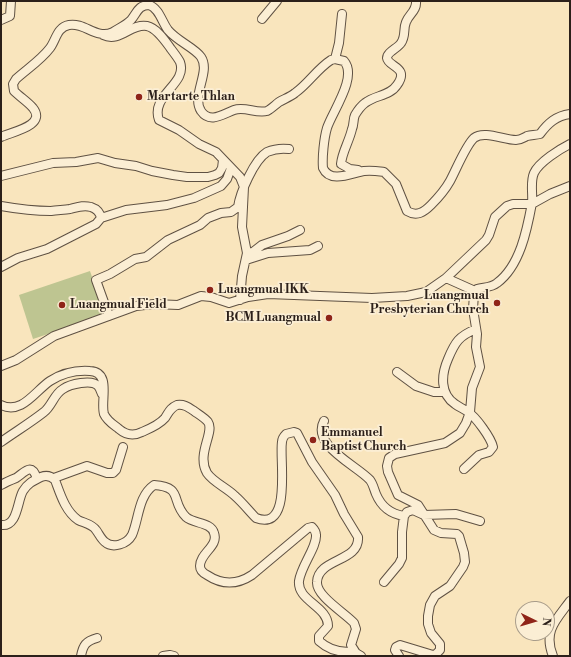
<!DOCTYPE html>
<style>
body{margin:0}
#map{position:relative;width:571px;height:657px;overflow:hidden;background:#f9e5bd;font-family:"Libre Bodoni",serif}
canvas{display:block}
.frame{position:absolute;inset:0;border:2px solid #2c201a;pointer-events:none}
.north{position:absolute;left:515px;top:601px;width:40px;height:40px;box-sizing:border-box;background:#fbeed4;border:1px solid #a89c8a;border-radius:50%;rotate:95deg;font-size:11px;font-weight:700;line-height:16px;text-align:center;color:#2c201a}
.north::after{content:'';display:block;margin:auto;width:14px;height:18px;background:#8f2418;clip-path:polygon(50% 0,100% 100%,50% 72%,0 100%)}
</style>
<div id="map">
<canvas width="571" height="657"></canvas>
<div class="frame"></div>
<div class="north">N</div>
</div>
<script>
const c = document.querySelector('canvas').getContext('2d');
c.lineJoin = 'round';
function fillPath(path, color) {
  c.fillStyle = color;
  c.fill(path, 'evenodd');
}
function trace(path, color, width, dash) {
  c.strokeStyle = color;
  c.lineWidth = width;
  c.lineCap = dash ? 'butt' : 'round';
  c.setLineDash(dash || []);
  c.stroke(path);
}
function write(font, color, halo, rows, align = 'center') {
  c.font = font + ' "Libre Bodoni",serif';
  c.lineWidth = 3.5;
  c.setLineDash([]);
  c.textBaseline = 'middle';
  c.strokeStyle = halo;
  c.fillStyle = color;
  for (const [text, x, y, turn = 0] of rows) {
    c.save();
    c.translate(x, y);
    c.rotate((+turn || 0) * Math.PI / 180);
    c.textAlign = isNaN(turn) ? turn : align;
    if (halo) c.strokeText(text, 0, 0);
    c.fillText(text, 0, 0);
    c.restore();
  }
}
const green = new Path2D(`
 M90,271L105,315L33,339L19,295Z`);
const minor = new Path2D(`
 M262,19L277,1
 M1,20L10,16L11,1
 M103,35C120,43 131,23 147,26C157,28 166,42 171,49C174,53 178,58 180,62C188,84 150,95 159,120L179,130L199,144L216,152L240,177L244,187L242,227L247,253L242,276L240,300
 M335,59L339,43L342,14
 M1,137C11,132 47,126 33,108C28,102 20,97 14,91L13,84L16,79C27,69 41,60 50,48C56,40 57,27 69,25C85,22 96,40 113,32C119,28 126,25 131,20C137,13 138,5 149,5C159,8 162,22 168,30C177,41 195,48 201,57C211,72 191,95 201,111C210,124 223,114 234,110C245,106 256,114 267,111C271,109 275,105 279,102C284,99 290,97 295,93C308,84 317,69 331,60L335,59L344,61C358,77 332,112 327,128C324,138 322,158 323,168C330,184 352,173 364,171C371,170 377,171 384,172L396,184L407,211C417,217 424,212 431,205C438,198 445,190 450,181C456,170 466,145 474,138C484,130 504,140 516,140C521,140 523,138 527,136C531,135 536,135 540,134C548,123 556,116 570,114
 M358,170L350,169L341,164C342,152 349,142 352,129C354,125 353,119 355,115C358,110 361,106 365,103C375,95 390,96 397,85C410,67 388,67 387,58C387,52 398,48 401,43C406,36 403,29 406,22C409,14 417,11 416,1
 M1,176L53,163L76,162L98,158L115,163L136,166L152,171L173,175L187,177H208L215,175L219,173L222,168L223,160
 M1,206C18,209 34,211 51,211C57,210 64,210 70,209C78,207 83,205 91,207C97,209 100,212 101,218L96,224L47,249L18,258L1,267
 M101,218L126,210L167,205L194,198L221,186L227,179L231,168
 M247,253L253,252L262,245L288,236L300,230
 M246,260L268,253L310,250L318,246
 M446,278L486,240L489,235L495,217L507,206L513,204H532L550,194L570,186
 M109,316L96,280L110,274L135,259L146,257L168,240L200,225L208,218L221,213L231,212L238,207C240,193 254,160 267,152C274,149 281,148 289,149
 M1,366L16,360L54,336L136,306L154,304L178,305L201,296L211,297L229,303L248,297L268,294L372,298L407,296L426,292L446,278L475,291
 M397,372L416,386L434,392H444
 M1,405C22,415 35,391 50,381C61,374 76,370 90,371C112,372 100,401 104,414C107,421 114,425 119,429C126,435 134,436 142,432C149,429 159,425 165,418C169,412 170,408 177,405C184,404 188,407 194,411C198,414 205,418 208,422C215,432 196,454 207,473C213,482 227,488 235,496C243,503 249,511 256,518C293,532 279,459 282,442C282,439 284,436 286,434L294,432L297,433L312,462L335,495L344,514L358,537C360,562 318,558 317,582C316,596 345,613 354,623L356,629L351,645L356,653L361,656
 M324,421C311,445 356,465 370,480C373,484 374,489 376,494C381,506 391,514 404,516
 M1,442C15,432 30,423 44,412C52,406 54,394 63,389C70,384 92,379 98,386C100,388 101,392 102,394
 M464,469L479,455L489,452L493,447C491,438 476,417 468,412C464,409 459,407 455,404C440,394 441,375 448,359C455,342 459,336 476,329
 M54,478L87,466L107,473H113L116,470L123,447
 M1,485C6,482 11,480 16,478C25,472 32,462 37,479
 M1,525C18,527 17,501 23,491C28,483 33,481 41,477C46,475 51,476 55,480C60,493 65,511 78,520C84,523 92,524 96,530C99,534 101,539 105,542C113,549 127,544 132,535C139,519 138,496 154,485C184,487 170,501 186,517C194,524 211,522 214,533C219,546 200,553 200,566C200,571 203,573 207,575C222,585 237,585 252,575L308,528L312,527C314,529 316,531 316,535C317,547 301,566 299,581C297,601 328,606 328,626L319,636V641C329,650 342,653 354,651
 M384,582L399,564L402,558V532L404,516L407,512L413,510L424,515L456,514L480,521
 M81,656C83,645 86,641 97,638
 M163,656L170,655L174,656
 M399,656L395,650L396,647L400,645L433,655L436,654L440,650V644L431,633L428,624V616L430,605L435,596L450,586L463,567L465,562L464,553L459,536L457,534L441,533L434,530L418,505L398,495L388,472L387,466L389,458L395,454L445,443L460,433L466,423L470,412L472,388L480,367L476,347L477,334L473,309L474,294L477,289C483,287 491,288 497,283C520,266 527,230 532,203C533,193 530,182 534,173C539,162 560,149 570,144
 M553,656C543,631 556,620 570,601`);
const markers = [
 [139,97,4,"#8f2418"],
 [210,290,4,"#8f2418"],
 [497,303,4,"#8f2418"],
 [62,305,4,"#8f2418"],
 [329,318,4,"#8f2418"],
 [313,440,4,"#8f2418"]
];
const poiNames = [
 ["Martarte Thlan",147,97],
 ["Luangmual IKK",218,290],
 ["Luangmual",489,296,"right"],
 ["Presbyterian Church",489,310,"right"],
 ["Luangmual Field",70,305],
 ["BCM Luangmual",321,318,"right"],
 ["Emmanuel",321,433],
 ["Baptist Church",321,447]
];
fillPath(green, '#bec591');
trace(minor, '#5f5143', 10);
trace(minor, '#fbeed4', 8);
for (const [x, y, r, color] of markers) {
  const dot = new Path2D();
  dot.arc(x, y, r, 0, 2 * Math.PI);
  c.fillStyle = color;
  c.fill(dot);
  trace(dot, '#fbeed4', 1.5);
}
write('bold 12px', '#2c201a', '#fbeed4', poiNames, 'left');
</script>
